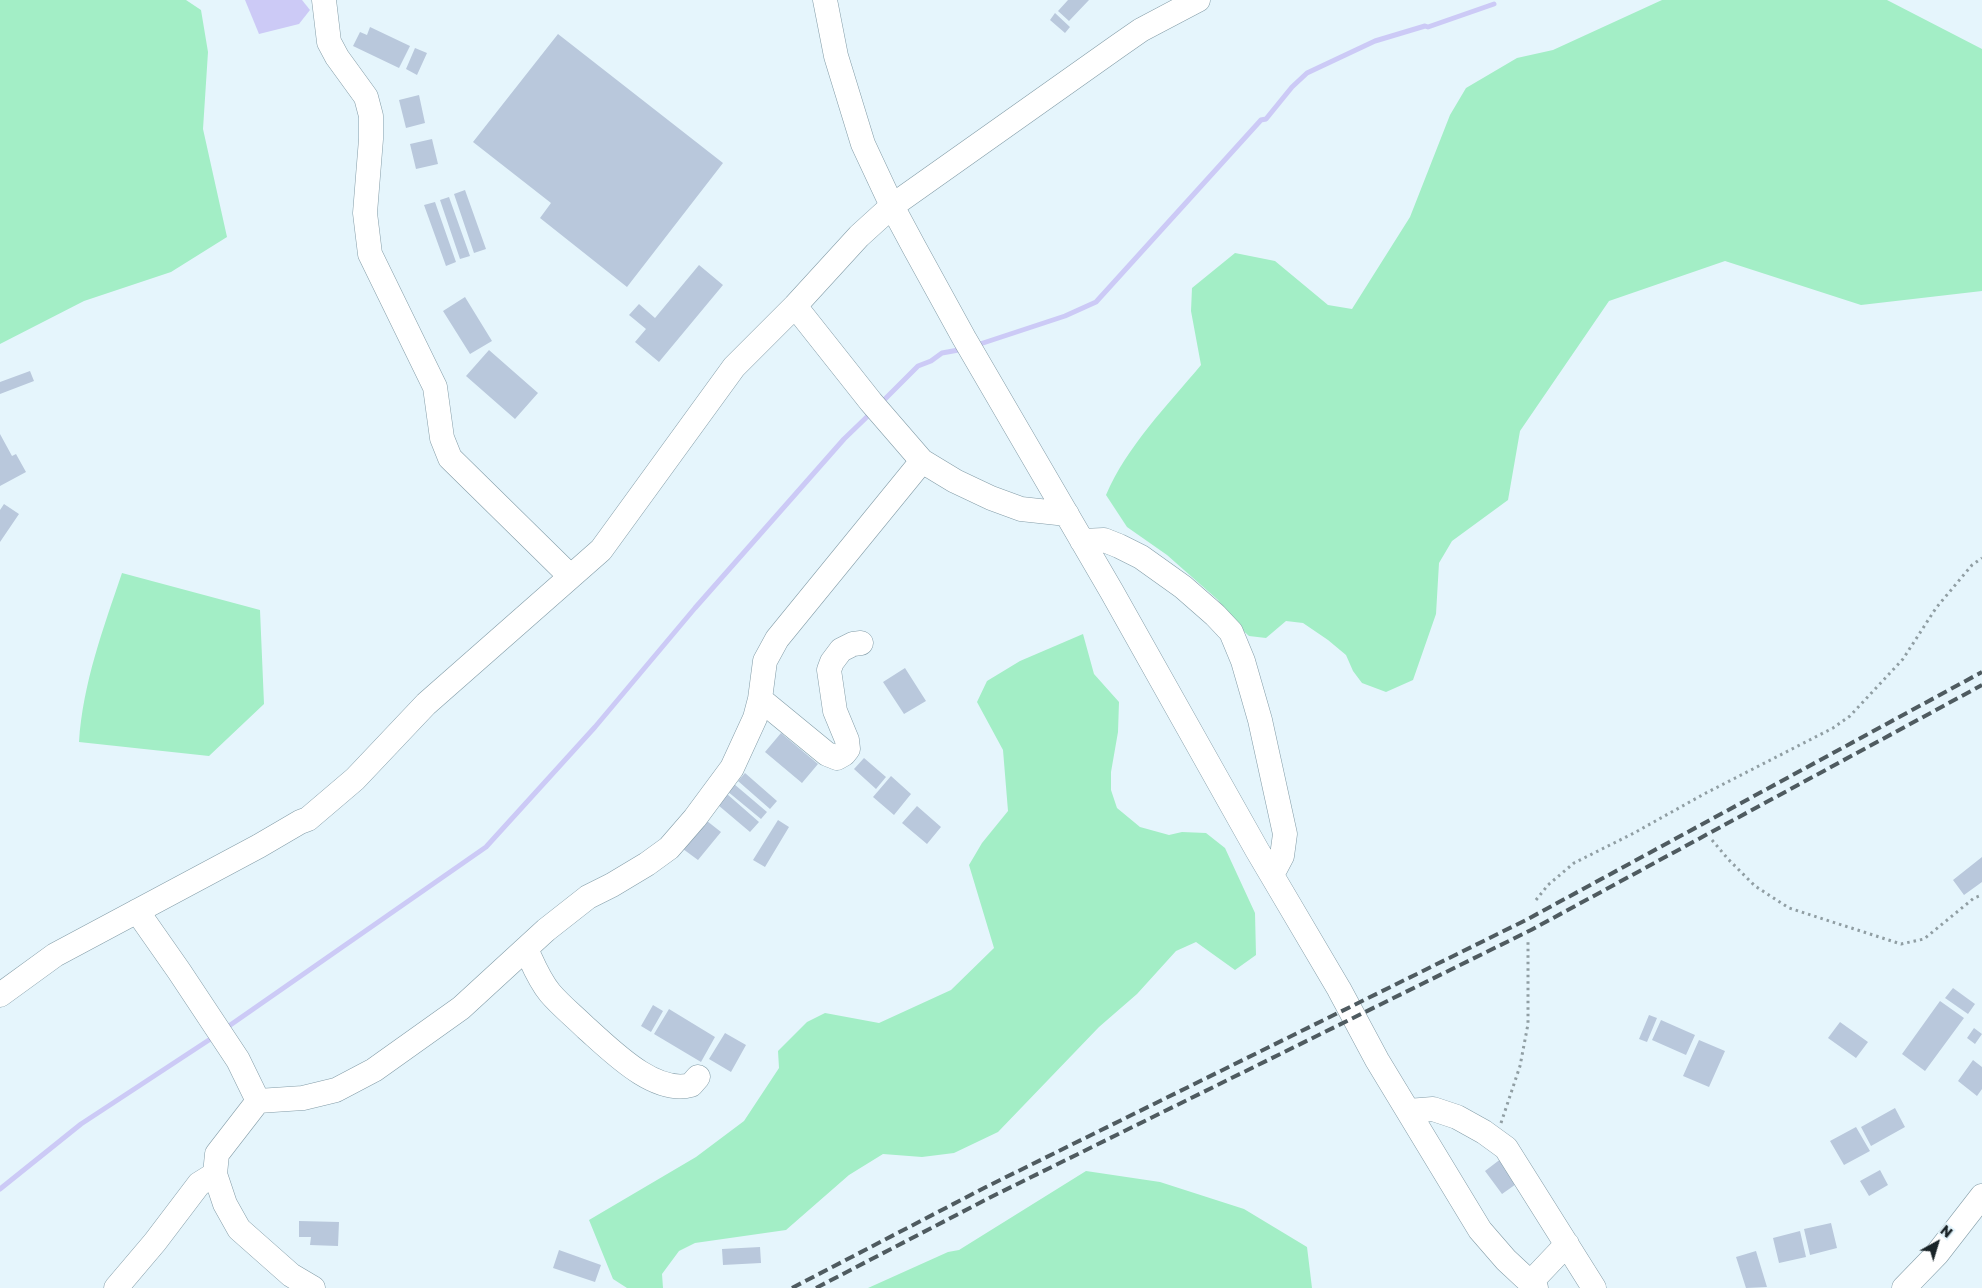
<!DOCTYPE html>
<style>
body{margin:0}
#map{position:relative;width:1982px;height:1288px;overflow:hidden;background:#e5f5fc;font-family:"Golos Text",sans-serif}
canvas{display:block}
.north{position:absolute;left:1912px;top:1218px;width:50px;height:50px;-webkit-text-stroke:4px #e5f5fc;paint-order:stroke;rotate:39deg;font-size:14px;font-weight:700;line-height:20px;text-align:center;color:#1a2428}
.north::after{content:'';display:block;margin:auto;width:18px;height:22px;background:#1a2428;clip-path:polygon(50% 0,100% 100%,50% 72%,0 100%)}
</style>
<div id="map">
<canvas width="1982" height="1288"></canvas>
<div class="north">N</div>
</div>
<script>
const c = document.querySelector('canvas').getContext('2d');
c.lineJoin = 'round';
function fillPath(path, color) {
  c.fillStyle = color;
  c.fill(path, 'evenodd');
}
function trace(path, color, width, dash) {
  c.strokeStyle = color;
  c.lineWidth = width;
  c.lineCap = dash ? 'butt' : 'round';
  c.setLineDash(dash || []);
  c.stroke(path);
}
const green = new Path2D(`
 M0,0H186L201,10L208,52L203,129L227,237L171,272L84,301L0,344Z
 M1662,0H1887L1982,49V291L1861,305L1725,261L1609,301L1520,431L1508,500L1452,541L1439,563L1436,614L1413,680L1386,692L1362,683L1353,671L1346,655L1328,640L1303,623L1286,621L1266,638L1249,636L1235,623L1218,600L1167,555L1127,527L1106,495C1127,446 1167,406 1201,365L1191,311L1192,288L1235,253L1275,261L1328,305L1352,309L1410,217L1450,115L1466,88L1517,58L1553,50Z
 M122,573L260,610L264,704L209,756L79,742C83,683 103,629 122,573Z
 M1083,634L1094,674L1119,702L1118,732L1111,772V790L1117,808L1140,827L1169,835L1182,832L1206,833L1225,848L1255,913L1256,955L1235,970L1196,942L1176,951L1137,994L1099,1027L998,1132L954,1153L922,1157L883,1154L849,1175L786,1230L695,1243L679,1251L662,1274L663,1288H627L613,1279L589,1220L696,1157L744,1121L779,1068L778,1051L807,1022L825,1013L879,1023L951,990L994,948L969,865L982,843L1008,811L1003,750L977,702L987,681L1020,661Z
 M1086,1171L1160,1182L1244,1209L1307,1247L1312,1288H868L948,1252L959,1250Z`);
const water = new Path2D(`
 M245,0H302L310,10L299,24L259,34Z`);
const stream = new Path2D(`
 M974,346L1065,316L1096,302L1261,120L1266,119L1292,87L1307,73L1375,41L1425,26L1428,27L1494,4
 M880,404L918,366L931,361L942,353L964,349
 M226,1028L486,847L595,727L695,608L844,439L872,412
 M0,1189L81,1124L215,1036`);
const building = new Path2D(`
 M1068,0H1089L1069,21L1058,11Z
 M1055,13L1070,27L1065,33L1050,20Z
 M370,27L410,46L399,68L353,46L360,32L367,35Z
 M558,34L723,163L627,287L540,218L551,203L473,142Z
 M415,48L427,53L417,75L406,69Z
 M419,95L425,123L406,128L399,100Z
 M432,139L438,164L416,169L410,144Z
 M465,190L486,249L474,253L454,194Z
 M449,197L470,256L460,259L440,200Z
 M435,202L456,262L446,266L424,205Z
 M699,265L723,285L659,362L635,342L646,329L629,315L639,304L655,318Z
 M465,297L492,341L470,354L443,311Z
 M489,350L538,393L515,419L466,376Z
 M30,371L34,381L0,394V382Z
 M0,434L12,456L16,454L26,472L0,486Z
 M4,504L19,514L0,542V510Z
 M905,668L926,701L904,714L883,682Z
 M781,733L818,764L802,783L765,752Z
 M864,758L886,777L876,789L854,769Z
 M745,773L777,801L770,809L738,781Z
 M891,776L911,794L894,815L873,797Z
 M734,784L767,812L761,819L727,791Z
 M727,794L759,822L750,832L718,805Z
 M917,806L941,827L927,844L902,823Z
 M778,820L789,827L765,867L753,860Z
 M707,821L721,832L698,860L683,849Z
 M1982,857V882L1964,895L1953,880Z
 M1953,988L1975,1004L1968,1014L1945,998Z
 M1940,1001L1964,1018L1925,1071L1902,1054Z
 M653,1005L663,1011L651,1032L641,1026Z
 M669,1009L715,1037L701,1062L654,1034Z
 M1649,1015L1657,1018L1647,1042L1639,1039Z
 M1661,1020L1695,1035L1686,1055L1652,1040Z
 M1840,1022L1868,1042L1856,1058L1828,1038Z
 M1974,1028L1982,1034L1975,1044L1967,1038Z
 M725,1033L746,1045L731,1072L709,1059Z
 M1699,1040L1725,1051L1709,1087L1683,1076Z
 M1973,1060L1982,1067V1089L1977,1096L1958,1081Z
 M1895,1108L1905,1127L1871,1146L1861,1127Z
 M1856,1127L1870,1151L1844,1165L1830,1141Z
 M1502,1158L1519,1182L1502,1194L1485,1171Z
 M1880,1170L1888,1185L1869,1196L1860,1181Z
 M299,1221L339,1222L338,1246L310,1245L311,1237H299Z
 M1831,1223L1837,1248L1810,1255L1804,1229Z
 M1800,1231L1806,1257L1779,1263L1773,1238Z
 M760,1247L761,1263L723,1265L722,1249Z
 M559,1250L601,1265L595,1282L553,1268Z
 M1756,1251L1767,1287L1746,1288L1736,1257Z`);
const path = new Path2D(`
 M1712,840L1728,859L1755,886L1789,908L1901,944L1924,939L1974,898L1982,895
 M1536,900L1548,885L1574,863L1634,833L1704,794L1833,728L1850,716L1903,659L1936,608L1972,565L1982,558
 M1501,1123L1520,1066L1528,1024V942`);
const minor = new Path2D(`
 M324,0L329,42L337,57L366,97L371,116V139L365,213L370,254L435,387L442,438L450,458L570,576
 M825,0L836,56L863,144L892,206L914,247L964,338L1112,592L1257,850L1339,989L1377,1060L1480,1230L1506,1260L1536,1288
 M795,306L871,402L922,461L955,481L991,498L1021,509L1067,514
 M1082,541L1104,540L1119,546L1141,557L1183,587L1215,615L1231,632L1243,661L1260,720L1285,834L1282,856L1272,875
 M760,699L827,754L837,758L844,754L848,749L847,740L835,711L829,670L832,662L841,650L853,644L861,643
 M137,911L179,971L238,1060L258,1101L217,1154L215,1174L225,1204L239,1229L291,1275L313,1288
 M526,949C533,964 539,980 550,993C561,1006 574,1016 586,1028C611,1050 654,1095 691,1085L698,1077
 M0,995L55,955L259,846L300,822L308,819L355,779L426,704L601,550L734,367L795,306L859,236L892,206L1118,46L1141,30L1198,0
 M258,1101L303,1098L336,1090L374,1070L461,1008L546,930L588,897L612,885L647,864L669,848L695,818L732,768L755,718L760,699L765,661L777,639L922,461
 M1408,1111L1433,1109L1457,1117L1484,1132L1506,1148L1594,1288
 M1530,1283L1567,1244
 M116,1288L155,1242L199,1184L215,1174
 M1904,1288L1937,1254L1982,1196`);
const rail = new Path2D(`
 M792,1288L986,1187L1526,920L1982,672
 M816,1288L991,1197L1531,930L1982,685`);
fillPath(green, '#a3eec6');
fillPath(water, '#cccaf6');
trace(stream, '#cccaf6', 5);
fillPath(building, '#b9c8dc');
trace(minor, '#839ca7', 25);
trace(path, '#909ea3', 3, [2.5, 4]);
trace(minor, '#fff', 24);
trace(rail, '#4f5b60', 4, [10, 5]);
</script>
